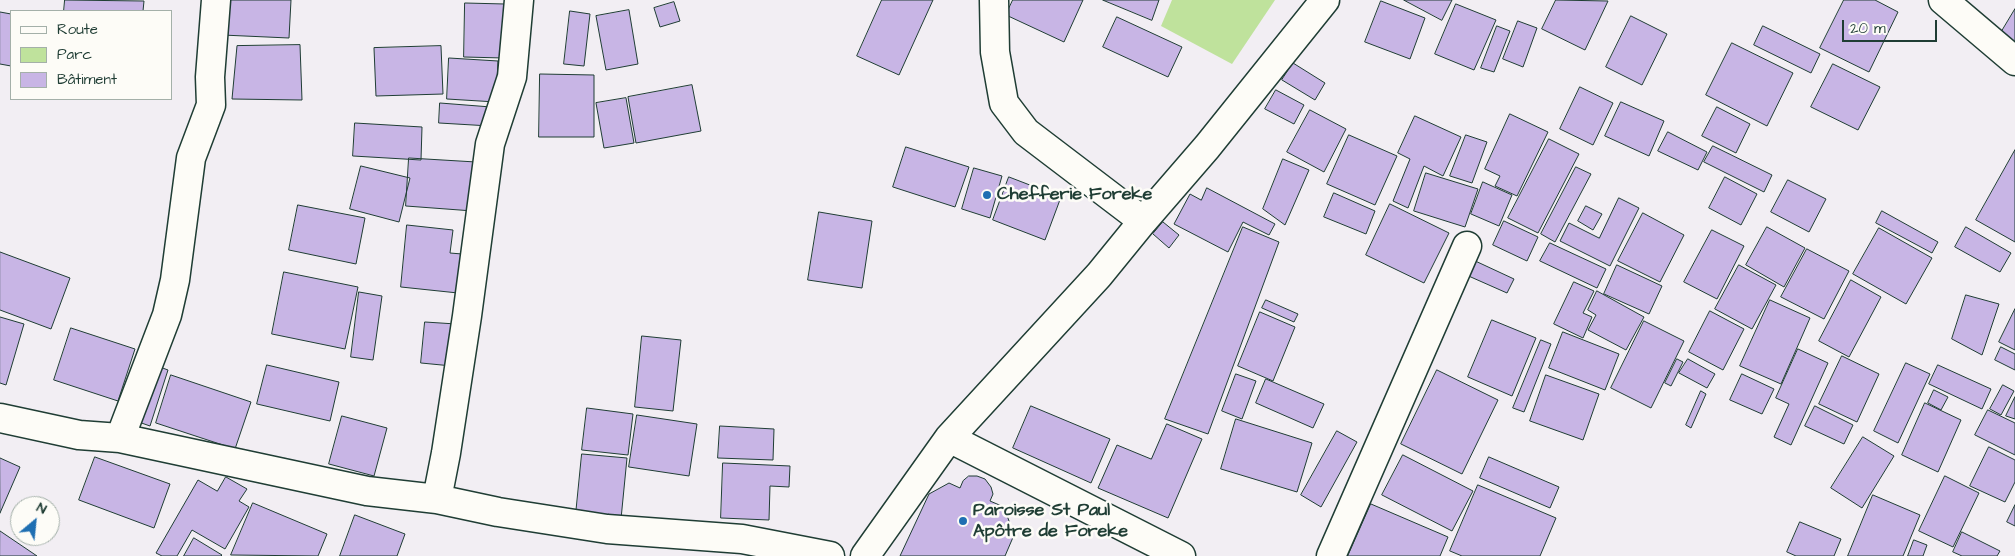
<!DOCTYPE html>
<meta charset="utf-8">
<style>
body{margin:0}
#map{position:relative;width:2015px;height:556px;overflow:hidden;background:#f2eef3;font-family:"Architects Daughter",sans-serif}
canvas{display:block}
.legend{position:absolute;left:10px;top:10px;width:162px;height:90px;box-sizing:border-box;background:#fdfcf7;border:1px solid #a4b0a9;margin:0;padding:6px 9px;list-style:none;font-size:15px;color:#1f3d34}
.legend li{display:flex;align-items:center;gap:10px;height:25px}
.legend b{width:25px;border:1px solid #a4b0a9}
.north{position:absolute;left:10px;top:496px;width:50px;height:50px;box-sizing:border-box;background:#fdfcf7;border:1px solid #a4b0a9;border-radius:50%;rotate:28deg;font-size:14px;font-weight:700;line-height:20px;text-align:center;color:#1f3d34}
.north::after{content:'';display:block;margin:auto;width:18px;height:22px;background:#1f6fb2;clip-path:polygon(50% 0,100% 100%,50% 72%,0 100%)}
.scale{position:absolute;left:1842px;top:20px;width:95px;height:22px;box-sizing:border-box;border:2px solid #1f3d34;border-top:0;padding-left:6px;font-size:15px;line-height:18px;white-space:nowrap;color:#1f3d34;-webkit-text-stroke:4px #fdfcf7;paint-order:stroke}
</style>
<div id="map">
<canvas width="2015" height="556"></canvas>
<ul class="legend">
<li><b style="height:6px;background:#fdfcf7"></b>Route</li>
<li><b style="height:14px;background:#bfe29c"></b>Parc</li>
<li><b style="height:14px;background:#c8b5e5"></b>Bâtiment</li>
</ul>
<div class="north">N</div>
<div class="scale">20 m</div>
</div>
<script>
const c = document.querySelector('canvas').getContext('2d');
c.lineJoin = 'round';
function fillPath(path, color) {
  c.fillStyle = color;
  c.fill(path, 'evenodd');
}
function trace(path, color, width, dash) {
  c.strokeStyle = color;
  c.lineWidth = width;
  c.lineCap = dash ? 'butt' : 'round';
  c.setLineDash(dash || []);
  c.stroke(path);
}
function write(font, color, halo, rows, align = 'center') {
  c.font = font + ' "Architects Daughter",sans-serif';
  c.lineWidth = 5;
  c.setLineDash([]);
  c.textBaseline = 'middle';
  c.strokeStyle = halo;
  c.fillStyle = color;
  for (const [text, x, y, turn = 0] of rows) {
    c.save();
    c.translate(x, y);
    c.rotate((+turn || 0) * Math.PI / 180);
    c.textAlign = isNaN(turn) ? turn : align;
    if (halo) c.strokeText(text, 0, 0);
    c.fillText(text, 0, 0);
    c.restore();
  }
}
const green = new Path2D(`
 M1172,0H1275L1232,64L1161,26Z`);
const building = new Path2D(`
 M65,0L144,1L143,11H64Z
 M223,0H291L289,38L222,35Z
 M882,0H933L899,75L857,56Z
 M1013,0H1083L1064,42L1006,15Z
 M1103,0H1159L1152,20Z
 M1404,0H1452L1442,20Z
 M1556,0L1608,1L1585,50L1542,29Z
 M1844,0H1875L1898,12L1869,72L1820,48Z
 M1381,1L1425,18L1410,59L1365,42Z
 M674,2L680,21L660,27L654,8Z
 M465,3L505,4L504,58L464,57Z
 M1456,4L1496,20L1474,70L1435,54Z
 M2015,9V45L1999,36Z
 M629,10L638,64L606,70L596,16Z
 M570,11L590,14L584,66L564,64Z
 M0,12L11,14V66L0,64Z
 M1631,16L1667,34L1642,85L1606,67Z
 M1117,17L1182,47L1168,77L1103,47Z
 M1518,21L1537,28L1523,67L1503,59Z
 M1497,26L1510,31L1494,72L1481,68Z
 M1763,26L1820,54L1811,73L1754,45Z
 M1732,43L1793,73L1767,126L1706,95Z
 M300,45L302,100L232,99L237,46Z
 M441,46L443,94L376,96L374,48Z
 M449,58L498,61L496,102L447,99Z
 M1293,63L1325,83L1315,100L1282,80Z
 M1833,64L1880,87L1858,130L1811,107Z
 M540,74L594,75V137H539Z
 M692,85L701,131L636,143L628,97Z
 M1580,87L1613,103L1593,145L1560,129Z
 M1276,90L1304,105L1294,124L1265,109Z
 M626,98L634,143L604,148L596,103Z
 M1621,102L1664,121L1649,156L1605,136Z
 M440,103L491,107L490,126L439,123Z
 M1717,107L1750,124L1736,153L1702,136Z
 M1310,110L1346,129L1324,172L1287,152Z
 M1510,114L1548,132L1517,196L1495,186L1500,176L1485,169Z
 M1415,116L1461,137L1443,176L1424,166L1408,208L1393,201L1410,159L1398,153Z
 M355,123L422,127L421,160L353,156Z
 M1668,132L1707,152L1698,170L1658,151Z
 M1349,135L1397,156L1375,205L1327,184Z
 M1466,135L1487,142L1472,183L1450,176Z
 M1549,139L1579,154L1538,233L1508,218Z
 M1713,146L1772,175L1764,192L1704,162Z
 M906,147L969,167L955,207L893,187Z
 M2015,150V242L1976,220Z
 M409,158L476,162L473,211L406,206Z
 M1283,159L1309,170L1285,225L1263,209Z
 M361,166L410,178L399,222L350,209Z
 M1576,167L1591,174L1555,242L1541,234Z
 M974,168L1002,176L990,218L962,209Z
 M1426,173L1478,189L1465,227L1414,211Z
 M1009,177L1061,197L1045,240L993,220Z
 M1725,177L1757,194L1741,225L1709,208Z
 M1788,180L1826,199L1809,232L1771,212Z
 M1483,182L1512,195L1499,226L1471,214Z
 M1207,188L1275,224L1269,235L1243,222L1228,252L1174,224L1190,194L1201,200Z
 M1334,193L1375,211L1366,234L1324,217Z
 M1619,198L1639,208L1610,266L1560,241L1569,223L1599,238Z
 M1390,204L1449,233L1424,283L1366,255Z
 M298,205L365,218L356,264L289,250Z
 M1586,206L1602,214L1593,230L1578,221Z
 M1882,211L1938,242L1932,253L1876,223Z
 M819,212L872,221L862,288L808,280Z
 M1643,213L1684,235L1660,282L1618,261Z
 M1504,221L1538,237L1527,261L1493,245Z
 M1163,222L1179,235L1169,248L1153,234Z
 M407,225L453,230L450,253L462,254L458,293L401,287Z
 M1243,227L1279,242L1208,434L1165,419Z
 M1767,227L1805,248L1784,287L1746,265Z
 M1966,227L2011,253L2000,272L1955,247Z
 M1879,228L1932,258L1906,304L1853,274Z
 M1712,230L1744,246L1717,299L1684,282Z
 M1550,243L1606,269L1597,288L1540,261Z
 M1807,249L1849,271L1824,319L1781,297Z
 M0,252L70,278L51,329L0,310Z
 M1471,259L1514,279L1507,293L1464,274Z
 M1617,265L1662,286L1649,314L1604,294Z
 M1739,265L1776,285L1752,329L1715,309Z
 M284,272L358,287L345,349L272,334Z
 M1851,280L1881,297L1849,357L1819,341Z
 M1574,282L1594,291L1583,313L1592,317L1583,338L1554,324Z
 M1597,291L1644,317L1626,350L1588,330L1596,315L1588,310Z
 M359,292L382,296L373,360L351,357Z
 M1966,295L1999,304L1982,355L1952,339Z
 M1266,300L1298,314L1294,322L1262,308Z
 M1770,300L1810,318L1781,384L1740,366Z
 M2015,309V350L1999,342Z
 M1710,311L1744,329L1723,370L1689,352Z
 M1260,312L1295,327L1273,381L1238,366Z
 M0,317L24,324L6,385L0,383Z
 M1492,320L1536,338L1512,396L1468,377Z
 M1644,321L1684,341L1651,408L1611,388Z
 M425,322L456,324L452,366L421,363Z
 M71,328L135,349L118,401L54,380Z
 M1563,332L1619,354L1605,390L1549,368Z
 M642,336L681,340L673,411L635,407Z
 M1541,340L1551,344L1524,412L1513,408Z
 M2001,347L2015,354V370L1995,360Z
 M1798,349L1828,363L1791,445L1774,437L1789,404L1776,398Z
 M1842,356L1879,374L1857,422L1819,404Z
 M1677,359L1683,362L1671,386L1665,383Z
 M1688,359L1715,374L1707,388L1679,373Z
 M1906,363L1930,374L1898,443L1874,431Z
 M152,364L168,370L150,426L133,420Z
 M267,365L339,382L330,421L257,404Z
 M1938,365L1991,389L1982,409L1929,384Z
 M1437,370L1498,400L1462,474L1401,444Z
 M1236,374L1256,381L1242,419L1222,411Z
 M1742,374L1774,389L1762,414L1730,400Z
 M171,375L251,402L235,449L156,423Z
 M1546,375L1599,394L1583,440L1530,421Z
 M1266,379L1324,404L1313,428L1256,403Z
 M2003,385L2014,391L2001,415L1990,409Z
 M1934,390L1948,397L1941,410L1928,403Z
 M1701,391L1706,394L1691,428L1686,425Z
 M2015,397V419L2006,416Z
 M1925,403L1961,420L1938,472L1902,455Z
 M1031,406L1110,439L1091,483L1013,448Z
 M1815,406L1853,425L1844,444L1805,426Z
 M587,408L633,414L628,455L582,450Z
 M1988,410L2015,423V455L1975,435Z
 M637,415L697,424L689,476L629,467Z
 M342,416L387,428L374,476L329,464Z
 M1236,419L1312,443L1297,492L1221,469Z
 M1167,424L1202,439L1168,518L1098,488L1117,445L1151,459Z
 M720,426L774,429L773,460L718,458Z
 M1337,431L1357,442L1321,507L1301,495Z
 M1863,437L1894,456L1862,508L1831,488Z
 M1989,447L2015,460V482L2005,502L1970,486Z
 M582,454L627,458L621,519L576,514Z
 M1403,455L1473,491L1452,531L1382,495Z
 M95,457L170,484L154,528L79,500Z
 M1489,457L1559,487L1550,508L1480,478Z
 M0,458L20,467L0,513Z
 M723,463L790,466L789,487L770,486L769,520L721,518Z
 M969,476H977L985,479L991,487L993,494L990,501L1004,507L1014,535L1005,556H900L929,494L949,483L960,488L963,481Z
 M1945,476L1979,493L1953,547L1919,531Z
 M226,477L247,489L239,501L249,507L225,549L192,530L177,556H162L156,553L198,480L217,491Z
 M1478,485L1556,518L1540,556H1462L1450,551Z
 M1873,495L1920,515L1903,556H1848Z
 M253,503L327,534L318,556L231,555Z
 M1371,504L1448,537L1440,556H1348Z
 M2015,505V526L2007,522Z
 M355,515L405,534L397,556H340Z
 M1800,522L1841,539L1834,556H1796L1787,552Z
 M0,531L37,556H0Z
 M1962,532L2000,551L1997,556H1962L1953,552Z
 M194,538L222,555L221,556H184Z
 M1914,540L1927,545L1923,556H1908Z`);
const minor = new Path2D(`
 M994,0L995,52L1004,103L1026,132L1143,221
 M1943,0L2015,61
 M0,418L79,435L120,438L367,491L437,499L498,512L607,529L742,539L830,556
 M120,438L167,315L175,280L191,158L211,105L210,77L216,0
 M949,438L1181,556
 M437,499L446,453L467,316L490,144L512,77L519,0
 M865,556L949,438L1099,275L1143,221L1207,147L1325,0
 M1331,556L1467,246`);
const markers = [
 [987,195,5,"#1f6fb2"],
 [963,521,5,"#1f6fb2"]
];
const poiNames = [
 ["Chefferie Foreke",997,195],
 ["Paroisse St Paul",973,511],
 ["Apôtre de Foreke",973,532]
];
fillPath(green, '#bfe29c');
fillPath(building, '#c8b5e5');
trace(building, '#1f3d34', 1);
trace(minor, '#1f3d34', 31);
trace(minor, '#fdfcf7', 28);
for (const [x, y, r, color] of markers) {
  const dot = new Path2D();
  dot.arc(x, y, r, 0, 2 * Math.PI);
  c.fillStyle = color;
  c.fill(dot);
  trace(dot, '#fdfcf7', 2);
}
write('bold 18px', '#1f3d34', '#fdfcf7', poiNames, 'left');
</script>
